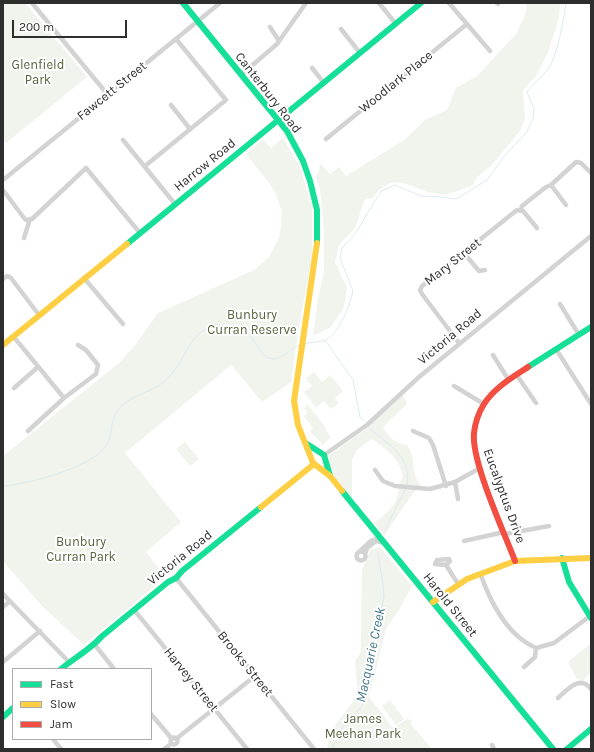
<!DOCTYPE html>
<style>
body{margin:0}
#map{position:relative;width:594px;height:752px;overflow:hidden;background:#fff;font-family:Karla,sans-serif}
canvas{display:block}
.frame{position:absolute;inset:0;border:4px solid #2e2e2e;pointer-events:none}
.legend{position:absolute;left:12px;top:668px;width:140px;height:72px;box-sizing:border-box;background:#fff;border:1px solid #ababab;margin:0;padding:5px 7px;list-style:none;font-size:12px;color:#2e2e2e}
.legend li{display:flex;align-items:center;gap:8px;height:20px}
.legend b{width:20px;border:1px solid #ababab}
.scale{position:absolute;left:12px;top:20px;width:115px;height:18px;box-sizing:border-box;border:2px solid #2e2e2e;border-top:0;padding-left:5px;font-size:12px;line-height:14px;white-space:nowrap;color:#2e2e2e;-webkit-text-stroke:3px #fff;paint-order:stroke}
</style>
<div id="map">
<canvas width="594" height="752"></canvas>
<div class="frame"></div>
<ul class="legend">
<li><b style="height:5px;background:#16e098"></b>Fast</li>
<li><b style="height:5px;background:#ffcf43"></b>Slow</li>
<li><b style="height:5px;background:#f24e42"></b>Jam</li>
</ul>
<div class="scale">200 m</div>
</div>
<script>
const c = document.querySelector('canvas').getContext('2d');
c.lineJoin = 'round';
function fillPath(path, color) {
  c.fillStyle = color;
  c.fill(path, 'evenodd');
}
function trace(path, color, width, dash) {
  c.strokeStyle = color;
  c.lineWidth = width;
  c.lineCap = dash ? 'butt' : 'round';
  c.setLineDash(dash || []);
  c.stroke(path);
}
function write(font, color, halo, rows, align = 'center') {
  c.font = font + ' Karla,sans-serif';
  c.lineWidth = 4;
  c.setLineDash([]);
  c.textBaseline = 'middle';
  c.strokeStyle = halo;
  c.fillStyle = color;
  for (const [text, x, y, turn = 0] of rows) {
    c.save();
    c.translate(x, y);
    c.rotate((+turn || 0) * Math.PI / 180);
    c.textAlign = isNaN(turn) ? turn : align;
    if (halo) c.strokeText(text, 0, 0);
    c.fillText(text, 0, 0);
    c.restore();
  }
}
const green = new Path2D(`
 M3,3H25L87,77L6,143L3,139Z
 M525,3H560L559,18L548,52L536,76L523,90L525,119L520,131L491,166L476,178L473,185C464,188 453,194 444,194C412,194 397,165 373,198L365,199L355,228L339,245L335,262L347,288L344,307L331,327L313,336L318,298L324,273V232L320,189L316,177L319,171L320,163L330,174L339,167L346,176L404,140L425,120L447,110L456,88L477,76L516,34L525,15L527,6Z
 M283,138L300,167L312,207V258L298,332L291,382L262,402L231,365L125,453L181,522L146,552L166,577L84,645L42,606L3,561V456L119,363L136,344L158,313L254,270L269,257L280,235L282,212L276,194L270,184L246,154L263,139L271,148Z
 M314,372L322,382L330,375L343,391L335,398L339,403L331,409L324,401L316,408L304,392L312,386L306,378Z
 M403,395L407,404L383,427C389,438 395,443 407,445C418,461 409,473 422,487L413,493L384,536L374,523C383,517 396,506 398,494C399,486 398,484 403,477C401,460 385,448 372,439L357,450L352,460V498L329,471V455L365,430Z
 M308,405L326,428L325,429L331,437L323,445L310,431L313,428L304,416L308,413L304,408Z
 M185,442L199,459L190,466L176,449Z
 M380,547L412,586L399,610L386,629L369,697L393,728L407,719L411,720V724L432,749H327L330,732L358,695L355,661L360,654L361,645L362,570L370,550Z
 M591,643V672L584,680L577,679L568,662Z
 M390,700L404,719L396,725L382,706Z`);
const stream = new Path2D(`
 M325,340L353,380L360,417L365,422
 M304,344C310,342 321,342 326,340C340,333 350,304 353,291L340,258L342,248L355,234L381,191L395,185L421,196L441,197L456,199L487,180L506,154L526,133L533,119L534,109L527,92C533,83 542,78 548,69C557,58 564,18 566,3
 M370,429C390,446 411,456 407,485
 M3,486C26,485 97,466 107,444C115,430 107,418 124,404C138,392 156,392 170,376C183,362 188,340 204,330C215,322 218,324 228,329C237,333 243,328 250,336C258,343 260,358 273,359C281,359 291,349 299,345
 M385,530L406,488
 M334,749L333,746L341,729L362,706L384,597L383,585L378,553`);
const street = new Path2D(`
 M32,3L108,95
 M379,3L396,24
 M449,3L490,51
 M497,3L498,4
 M270,27L279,41
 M341,29L360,53
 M312,68L324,83
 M241,75L277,44L306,3
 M171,105L190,129
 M326,139L467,24
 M123,140L175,204
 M145,166L226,100L176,39
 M3,180L220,3
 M551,185L566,205
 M3,190L24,218L26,220L32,219L86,168L140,233
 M521,210L522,206L546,187L551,185L576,162L581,163L591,173
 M24,238L30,219
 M464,253L479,271L485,270
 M84,278L123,324
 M3,279L7,276L11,278L39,315
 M560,304L579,335
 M13,336L64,398
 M459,343L422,294L420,290L422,286L517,210L523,211L537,228
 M556,349L591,404
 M493,355L508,379
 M516,374L536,403
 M454,386L484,404
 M14,388L38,367
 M28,431L64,398L96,374L98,365L86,350L78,345
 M413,431L429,438L433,445L446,486
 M324,455L367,425L419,377L591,236
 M375,470L383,481L395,486L430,489L455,482L480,468
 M455,482L458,499
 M505,534L549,526
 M464,541L504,532
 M356.5 556a4.5 4.5 0 1 1 9 0a4.5 4.5 0 1 1-9 0Z
 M359,552L371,541L380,537
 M365,554L367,548L376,541L385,543
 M449,559L450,561L446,565L435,564L437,560Z
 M446,565L458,584
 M480,573C490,601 506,635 536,648L554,643L590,616
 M176,578L314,749
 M3,594L69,662
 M3,607L9,602
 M135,611L247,749
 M95,645L114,669
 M3,662L40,631
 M524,667L535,657L536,648
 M558,698C567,690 580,674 591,689
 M151,714L172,739
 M170.5 741a3.5 3.5 0 1 1 7 0a3.5 3.5 0 1 1-7 0Z
 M53,739L61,749
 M176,739L255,676
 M492,745L494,749
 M164,749L171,744`);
const fast = new Path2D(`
 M183,3L287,131L303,161L310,181L317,210V243
 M127,244L421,3
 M528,367L591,327
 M307,444L324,455L330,476
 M342,491L553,749
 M562,558L569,582L591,618
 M61,669C73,659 92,648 101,637L168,582L176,578L182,571L261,507
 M3,717L13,708
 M567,749L591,729`);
const slow = new Path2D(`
 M317,243L294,401L298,425L313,463L330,476L342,491
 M3,345L127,244
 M261,507L314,464
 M433,602L467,579L515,561L591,558`);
const jam = new Path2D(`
 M515,561C504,532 471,461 474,433C475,424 479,412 484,404C495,387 512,378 528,367`);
const parkNames = [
 ["Glenfield",38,65],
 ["Park",38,80],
 ["Bunbury",252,315],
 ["Curran Reserve",252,330],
 ["Bunbury",81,542],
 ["Curran Park",81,557],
 ["James",363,719],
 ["Meehan Park",363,734]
];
const streetNames = [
 ["Woodlark Place",396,82,-39],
 ["Fawcett Street",112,91,-39],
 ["Canterbury Road",268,93,52],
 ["Harrow Road",205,165,-39],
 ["Mary Street",453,262,-38],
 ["Victoria Road",450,337,-40],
 ["Eucalyptus Drive",504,496,70],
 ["Victoria Road",180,558,-39],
 ["Harold Street",450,605,51],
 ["Brooks Street",245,664,51],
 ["Harvey Street",191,680,51]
];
const waterNames = [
 ["Macquarie Creek",371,655,-78]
];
fillPath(green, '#f1f3ed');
trace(stream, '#dbeaef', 1);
trace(street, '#d3d3d3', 4.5);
trace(fast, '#16e098', 6);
trace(slow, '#ffcf43', 6);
trace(jam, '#f24e42', 6);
write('13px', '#586540', '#fff', parkNames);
write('13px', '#2e2e2e', '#fff', streetNames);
write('italic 14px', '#457888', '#fff', waterNames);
</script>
